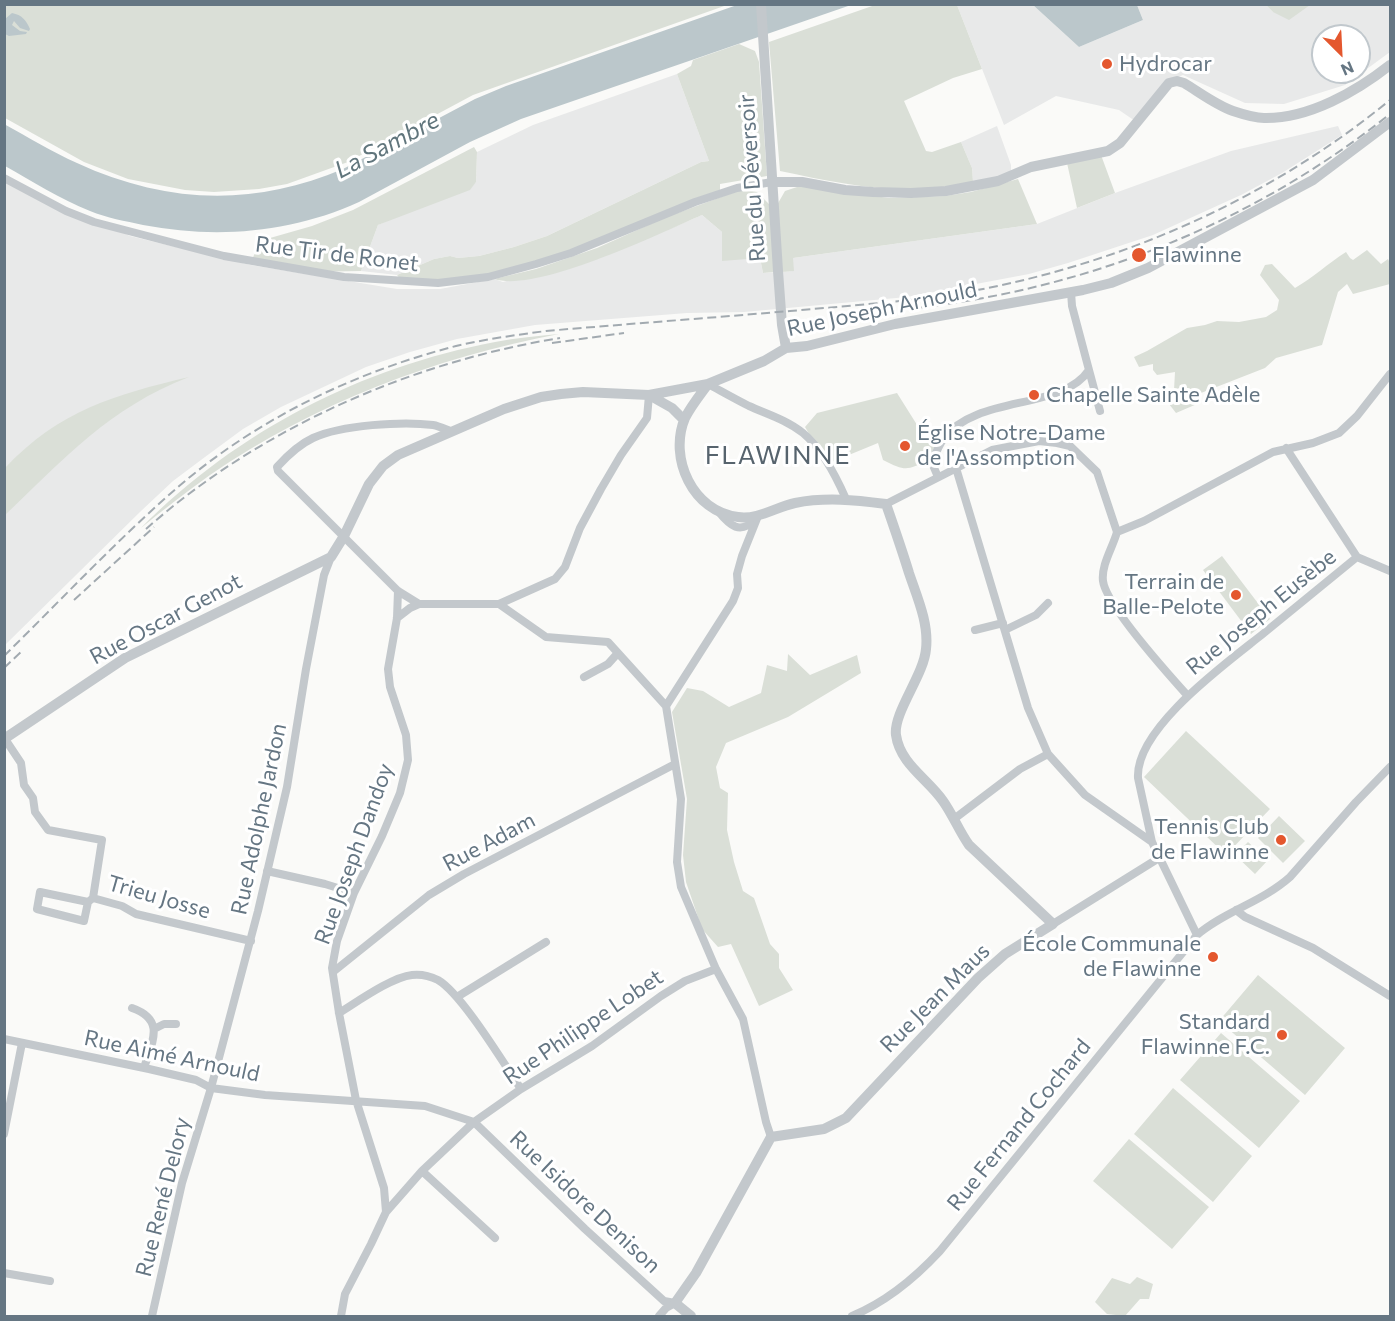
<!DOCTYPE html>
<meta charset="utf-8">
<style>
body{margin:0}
#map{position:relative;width:1395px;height:1321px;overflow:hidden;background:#fafaf8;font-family:Commissioner,sans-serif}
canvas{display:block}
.frame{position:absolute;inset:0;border:6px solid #657683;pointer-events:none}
.north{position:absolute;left:1311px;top:24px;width:60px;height:60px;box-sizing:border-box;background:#fff;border:2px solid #c1c8cd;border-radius:50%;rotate:156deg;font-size:16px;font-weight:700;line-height:24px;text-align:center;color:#657683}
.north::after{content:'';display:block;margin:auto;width:21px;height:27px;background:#e4572e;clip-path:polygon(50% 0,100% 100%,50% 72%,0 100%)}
</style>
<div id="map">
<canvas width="1395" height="1321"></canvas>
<div class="frame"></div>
<div class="north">N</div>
</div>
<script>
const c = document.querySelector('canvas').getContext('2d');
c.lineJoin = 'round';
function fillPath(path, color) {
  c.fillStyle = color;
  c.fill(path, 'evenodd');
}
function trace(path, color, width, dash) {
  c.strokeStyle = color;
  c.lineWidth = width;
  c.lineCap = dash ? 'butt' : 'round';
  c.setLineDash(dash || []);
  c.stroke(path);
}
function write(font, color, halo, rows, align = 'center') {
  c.font = font + ' Commissioner,sans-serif';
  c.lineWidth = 6;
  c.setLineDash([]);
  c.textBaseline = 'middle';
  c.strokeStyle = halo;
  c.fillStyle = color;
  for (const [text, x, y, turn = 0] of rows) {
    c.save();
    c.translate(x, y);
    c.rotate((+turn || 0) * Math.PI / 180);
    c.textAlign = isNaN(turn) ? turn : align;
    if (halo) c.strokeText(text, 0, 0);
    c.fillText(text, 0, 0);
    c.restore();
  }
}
const built = new Path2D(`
 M957,5H1033L1079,47L1143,20L1137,5H1266L1273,12L1281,5H1390V52L1345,85L1284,104L1245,103L1183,75L1165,82L1135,121L1119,110L1056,96L1004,125ZM1323,36H1359V72H1323Z
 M677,74L709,161L701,162L547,236L514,247L479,256L458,258L450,256L434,259L397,275L361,271L378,225L476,182L477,152L533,125Z
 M997,126L1011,165V171L1006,175L973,182L972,168L961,142Z
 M1338,126L1342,135L1282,173L1241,195L1153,235L1068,263L1029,274L907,297L744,312L687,313L535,325L457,339L410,352L366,367L281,407L243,429L205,457L173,481L141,511L5,645V180L130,236L251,265L397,289H440L494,279L503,282L634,244L702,215L722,232L760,258L763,273L793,271V258L1037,224L1115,193L1231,151Z`);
const green = new Path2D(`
 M5,5H727L473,95L348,162L287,184L259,189L214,192L185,190L128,179L84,162L5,118Z
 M875,5H957L982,69L953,78L904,101L926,151L932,152L961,142L972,168L973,182C958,184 943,188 927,189C878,192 828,181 780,171L769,42Z
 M1266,5H1310L1289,20L1273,12Z
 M739,44L755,51L759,62L767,176L720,184V193L571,253L488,277L403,282L397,275L434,259L450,256L458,258L479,256L514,247L547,236L701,162L709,161L677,74L691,66L693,60Z
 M474,147L477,152L476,182L470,190L378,225L361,271L306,272L251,262L258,246L270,238L312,226L353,210Z
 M1101,155L1115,193L1077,208L1067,163Z
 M1018,179L1037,224L793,258L794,271L782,272L777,205L785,191L800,186L889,198L945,196L971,192Z
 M740,190L757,192L770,205L774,272L763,273L760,258L722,261V232L702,215C658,234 537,293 494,279L536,269L597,248L664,218Z
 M1367,250L1381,264L1388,259L1390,263V284L1353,294L1347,284L1338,292L1322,345L1276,358L1265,368L1201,393L1197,404L1176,413L1169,404L1168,397L1174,390L1175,372L1157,375L1153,370V364L1139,367L1134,357L1147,351L1187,328L1205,325L1217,321L1239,322L1266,317L1277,310L1279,300L1260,275L1265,265L1272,264L1295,288C1314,277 1327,264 1346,252L1350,258L1353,260Z
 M559,334C434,358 315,403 210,475C186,492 163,510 141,528C237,431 362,367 495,342C516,338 538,336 559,334Z
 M189,377C109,408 65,458 5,515V468C60,410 114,395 189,377Z
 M897,393L919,428H931L934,439L937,442L931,454L930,460C906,470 907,472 883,460L878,443L827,464L805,427L817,413Z
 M1222,556L1270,619L1251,634L1203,570Z
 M788,654L810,675L857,655L861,673L788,717L726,743L716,767L720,788L728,793L727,830L734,862L743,891L754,898L770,944L779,954V968L793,990L759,1006L731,944L718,947L702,929L686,882L683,855L687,799L672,712L687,688L703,691L729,707L761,693L767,665L787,671Z
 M1186,731L1270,809L1226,855L1144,777Z
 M1279,816L1305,841L1283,863L1258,838Z
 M1248,842L1268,860L1255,874L1235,855Z
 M1258,975L1345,1048L1305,1095L1219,1021Z
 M1221,1033L1300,1101L1259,1148L1180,1080Z
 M1173,1088L1252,1156L1213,1202L1134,1134Z
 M1129,1139L1209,1207L1172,1249L1093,1181Z
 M1137,1277L1153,1284L1149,1299H1140L1125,1316L1107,1314L1095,1302L1112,1278L1130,1284Z`);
const water = new Path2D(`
 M737,5H851L521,119L470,142L359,202C291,233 216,239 143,225C125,221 107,218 90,211C60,199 32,181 5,166L4,124C28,137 52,152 77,163C166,204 253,207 343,169L475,99L506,86Z
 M1033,5H1137L1143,20L1079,47Z
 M12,13C22,15 26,20 30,29L29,31L20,28L14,21L12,25L20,31L27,32L26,34L9,36L5,34V19Z`);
const minor = new Path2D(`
 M4,178L66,211L94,222L224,256L344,277L438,283L488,277L536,264L571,253L695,202L737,188L772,182
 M1089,370L1100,411
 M708,384C721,391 735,399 749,406C767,414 787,420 803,433C822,449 836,476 846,499
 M1286,448L1357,557L1390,571
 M956,468L1028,708L1048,754L1085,795L1152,842
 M938,477L932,463C935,455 938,446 944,438C978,394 1062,411 1089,370L1072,306L1071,292
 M886,504L992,450L1039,441L1057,443L1070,446L1097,472L1117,532
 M718,511C730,526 740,535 756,519
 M1117,532L1144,521L1273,452L1313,443L1339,433L1357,416L1390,374
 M1117,532C1113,547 1101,565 1103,581C1106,605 1169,675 1187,695
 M419,604L398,591L278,471L277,467C287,456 300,444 313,438C341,425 403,421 433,425C439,426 445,429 450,431
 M499,604L546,637L608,642L666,706
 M397,618L410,608L419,604H499L555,579L565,567L580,528L601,489L621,455L647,418L649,395
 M975,630L1003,623
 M1005,630L1036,615L1048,603
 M584,677L608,664L617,654
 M666,706L681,799L677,862L681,887L716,969L743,1019L766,1122L771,1137
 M666,706L733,601L738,588L737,574L742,556L758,516
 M5,739L21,763L24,785L33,798L35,812L48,830L102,840L93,898L122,906L136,914L251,941
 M954,819L1020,769L1048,754
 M267,871L325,884L354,893
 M88,902L84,921L37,909L40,892L88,902L93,898
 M1236,910L1245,917L1313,948L1390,996
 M1053,924L1159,858
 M1197,935L1152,842L1138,778C1135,728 1228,662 1264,633C1295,608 1326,582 1357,557
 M333,972L429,895L464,874L675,764
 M457,997L546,942
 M132,1008C166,1020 152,1042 144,1068
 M339,1013C357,1002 392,977 412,975C421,974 430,976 438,980C462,994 504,1064 521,1089
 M154,1029L164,1024H176
 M4,1039L149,1069L196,1080L211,1088L265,1095L425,1106L474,1122L585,1229L664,1301L675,1303
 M4,1134L22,1043
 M422,1171L495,1238
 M386,1212L422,1171L474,1122L521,1089L592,1046L661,996L685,981L716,969
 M4,1273L50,1281
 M152,1316L182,1183L211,1088L258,911L287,787L306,669L324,575L331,557
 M341,1316L345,1294L371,1244L386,1212L384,1188L356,1100L339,1013L332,968L337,941L354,893L382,836L400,793L408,760L406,735L390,687L388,669L397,618L398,591
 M659,1316L666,1308L675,1303
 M852,1316C886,1302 915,1278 940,1251L1197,935C1225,911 1262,902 1290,877L1356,802L1390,767`);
const tertiary = new Path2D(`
 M761,4L778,271L782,325L786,348
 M772,182H802L845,190L873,192L911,193L946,191L998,181L1031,167L1108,151L1120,143L1169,83L1177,81L1184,83C1199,92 1216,105 1233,111C1242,114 1255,118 1264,118C1309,119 1357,91 1390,65
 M649,395L672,408L684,420
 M4,739L125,658L331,557L344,536L369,484L383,466L398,455L504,409L541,397L561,394L583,392L649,395L708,384L764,361L786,348L807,346L895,324L1083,290L1111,283L1148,268L1313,180L1390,122
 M691,1316L675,1303L696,1273L771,1137L824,1129L846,1118L978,978L1005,954L1053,924L969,845C959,831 953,815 943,801C928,779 900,764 896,735C893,713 924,675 926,649C929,623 917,597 909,573C902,550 894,527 886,504C855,500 826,497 795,503C776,507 758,520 738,517C693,512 668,458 685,418C691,406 700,395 708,384`);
const rail = new Path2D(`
 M908,309C1085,290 1250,225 1390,114
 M552,343L624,333
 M146,529C260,428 411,362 560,338
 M74,600L154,527
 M4,656C61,600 118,539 178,487C257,419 355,372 456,346C486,339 516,335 546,331C627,324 709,318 790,311C856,305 922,301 988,288C1135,258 1274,195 1390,100
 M4,668L21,652`);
const markers = [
 [1107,64,6,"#e4572e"],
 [1139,255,8,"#e4572e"],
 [1034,395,6,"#e4572e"],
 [905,446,6,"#e4572e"],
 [1236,595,6,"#e4572e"],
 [1281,840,6,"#e4572e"],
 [1213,957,6,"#e4572e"],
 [1282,1035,6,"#e4572e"]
];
const poiNames = [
 ["Hydrocar",1119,64],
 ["Flawinne",1152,255],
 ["Chapelle Sainte Adèle",1046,395],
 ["Église Notre-Dame",917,433],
 ["de l'Assomption",917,458],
 ["Terrain de",1224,582,"right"],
 ["Balle-Pelote",1224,607,"right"],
 ["Tennis Club",1269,827,"right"],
 ["de Flawinne",1269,852,"right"],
 ["École Communale",1201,944,"right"],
 ["de Flawinne",1201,969,"right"],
 ["Standard",1270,1022,"right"],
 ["Flawinne F.C.",1270,1047,"right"]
];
const streetNames = [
 ["Rue du Déversoir",752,178,-94],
 ["Rue Tir de Ronet",337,254,7],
 ["Rue Joseph Arnould",882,309,-12],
 ["Rue Joseph Eusèbe",1261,612,-39],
 ["Rue Oscar Genot",166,619,-28],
 ["Rue Adolphe Jardon",259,819,-78],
 ["Rue Adam",489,842,-28],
 ["Rue Joseph Dandoy",354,854,-70],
 ["Trieu Josse",159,897,16],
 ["Rue Jean Maus",935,998,-45],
 ["Rue Philippe Lobet",583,1027,-34],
 ["Rue Aimé Arnould",172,1056,12],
 ["Rue Fernand Cochard",1019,1125,-51],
 ["Rue René Delory",163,1197,-76],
 ["Rue Isidore Denison",585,1202,43]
];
const waterNames = [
 ["La Sambre",387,145,-28]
];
const quarterNames = [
 ["FLAWINNE",778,455]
];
fillPath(built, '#e8e9e9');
fillPath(green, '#dadfd7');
fillPath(water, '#bbc7cb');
trace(minor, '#c3c8cc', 8);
trace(tertiary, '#c3c8cc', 10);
trace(rail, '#a2aab0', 2, [9, 4.5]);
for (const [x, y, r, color] of markers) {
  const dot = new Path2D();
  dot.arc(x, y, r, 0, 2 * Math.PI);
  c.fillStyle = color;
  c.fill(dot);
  trace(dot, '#fff', 2);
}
write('22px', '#657683', '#fff', poiNames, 'left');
write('22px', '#657683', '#fff', streetNames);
write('italic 24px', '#60757c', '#fff', waterNames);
c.letterSpacing = '1.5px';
write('26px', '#57646e', '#fff', quarterNames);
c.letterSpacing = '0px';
</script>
